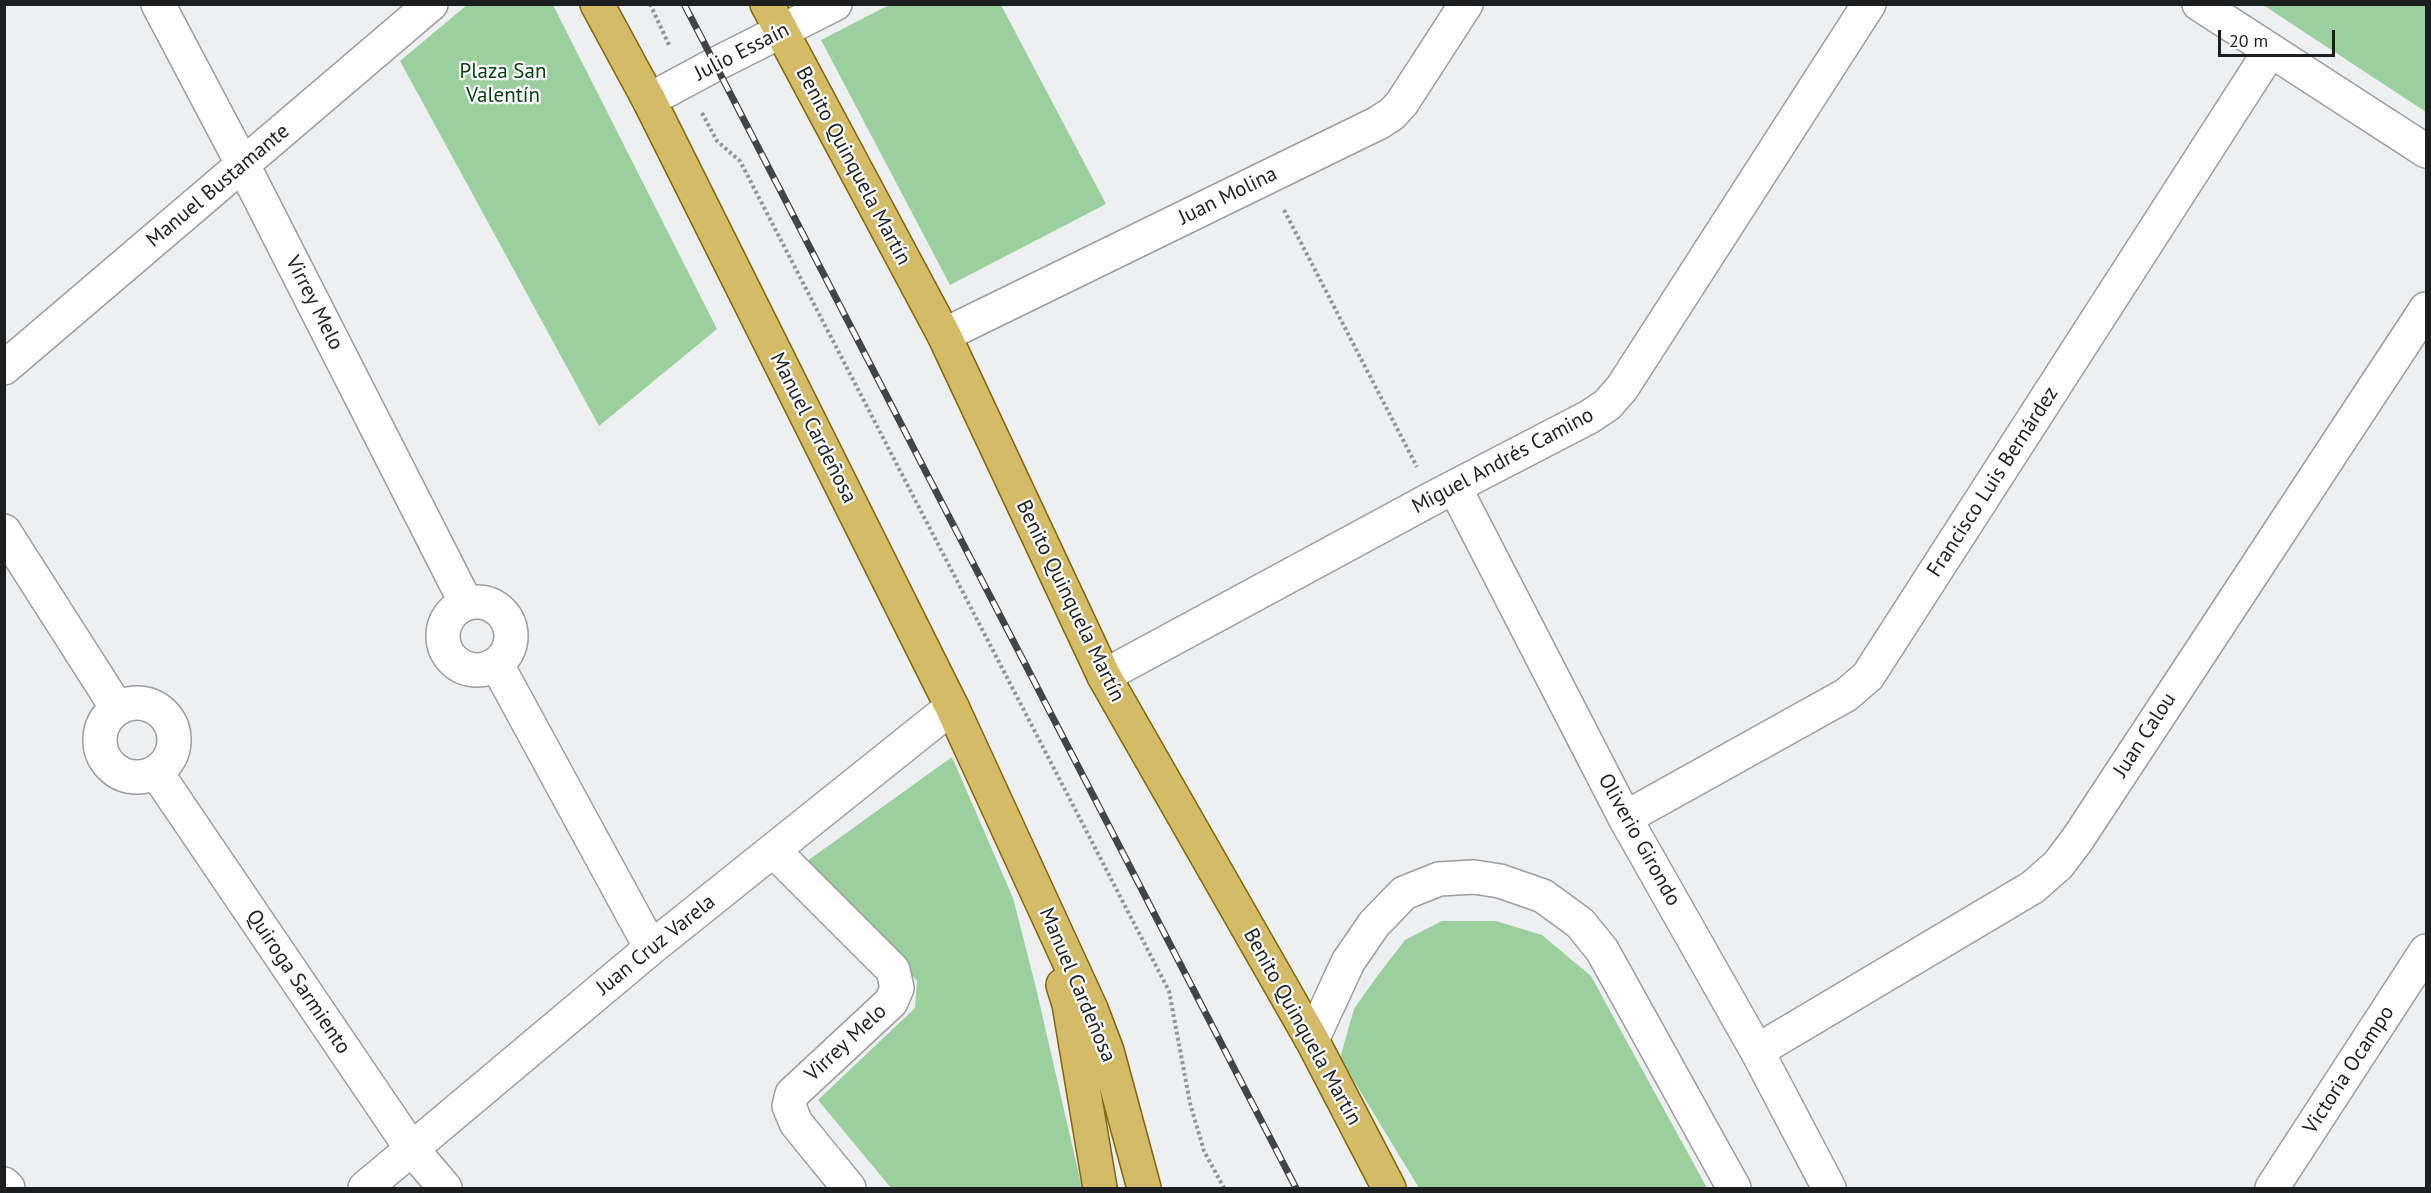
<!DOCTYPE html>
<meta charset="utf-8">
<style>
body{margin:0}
#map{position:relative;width:2431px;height:1193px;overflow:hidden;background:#eeeff1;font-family:"PT Sans",sans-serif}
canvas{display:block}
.frame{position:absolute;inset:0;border:6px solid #1d1e1f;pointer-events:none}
.scale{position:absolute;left:2218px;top:30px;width:117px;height:27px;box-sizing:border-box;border:3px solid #1d1e1f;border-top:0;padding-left:8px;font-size:18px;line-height:21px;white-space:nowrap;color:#1d1e1f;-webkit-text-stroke:4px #fff;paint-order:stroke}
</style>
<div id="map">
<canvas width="2431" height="1193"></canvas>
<div class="frame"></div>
<div class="scale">20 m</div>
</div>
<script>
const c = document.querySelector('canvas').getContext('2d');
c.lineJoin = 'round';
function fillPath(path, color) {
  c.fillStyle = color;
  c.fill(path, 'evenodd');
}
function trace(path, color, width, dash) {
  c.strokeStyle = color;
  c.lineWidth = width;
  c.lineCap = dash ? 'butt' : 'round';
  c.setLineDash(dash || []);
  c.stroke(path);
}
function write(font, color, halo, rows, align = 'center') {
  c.font = font + ' "PT Sans",sans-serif';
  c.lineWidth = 4.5;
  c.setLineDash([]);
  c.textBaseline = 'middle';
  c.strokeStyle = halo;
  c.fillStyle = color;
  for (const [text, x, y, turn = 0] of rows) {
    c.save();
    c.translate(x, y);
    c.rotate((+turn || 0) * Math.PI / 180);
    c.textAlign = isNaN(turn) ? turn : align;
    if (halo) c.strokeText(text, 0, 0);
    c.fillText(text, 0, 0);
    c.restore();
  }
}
const green = new Path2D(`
 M467,5H553L717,329L599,426L400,61Z
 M889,5H1001L1106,204L950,285L821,40Z
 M2263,5H2426V112Z
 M952,757L1013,898L1036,988L1082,1188H891L818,1100L915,1008L917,981L803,864Z
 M1442,921H1496L1542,935L1591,976L1707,1188H1419L1340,1058L1354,1009L1375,979L1405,940Z`);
const path = new Path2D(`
 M650,4L670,47
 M702,113L717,141L740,161L1169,991L1190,1103L1204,1151L1224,1188
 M1284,210L1417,467`);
const minor = new Path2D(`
 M158,4L243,165L466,603
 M2199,4L2426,151
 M649,100L716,64L835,4
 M944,335L1378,123L1392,114L1402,103L1466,4
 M4,368L431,4
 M1455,488L1625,818L1757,1051L1829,1188
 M4,531L117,708
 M443 636a34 34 0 1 1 68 0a34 34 0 1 1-68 0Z
 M497,665L651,948
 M1104,676L1433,498L1589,417L1607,405L1622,388L1869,4
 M100 740a37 37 0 1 1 74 0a37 37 0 1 1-74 0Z
 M156,772L411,1148L445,1188
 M1625,818L1846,695L1868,676L2270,51
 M774,851L893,970L897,988L891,1002L792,1094L789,1106L796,1123L849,1188
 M1312,1040L1348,962L1374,924L1404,893L1439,879L1474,877L1500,881L1543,896L1580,923L1602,950L1734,1188
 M1757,1051L2033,887L2058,865L2077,840L2426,309
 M4,1184L8,1188
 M365,1188L651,948L952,707
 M2272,1188L2426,951`);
const major = new Path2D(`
 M597,4L649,100L952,707L1091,1009L1107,1051L1144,1188
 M767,4L944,335L1104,676L1312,1040L1389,1188
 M1063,985L1069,1004L1100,1188`);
const rail = new Path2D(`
 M684,4L1296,1188`);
const streetNames = [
 ["Julio Essaín",742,52,-27],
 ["Benito Quinquela Martín",853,166,62],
 ["Manuel Bustamante",218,186,-40],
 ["Juan Molina",1228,196,-26],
 ["Virrey Melo",314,303,63],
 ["Manuel Cardeñosa",813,428,63],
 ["Miguel Andrés Camino",1503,461,-28],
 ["Francisco Luis Bernárdez",1993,482,-57],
 ["Benito Quinquela Martín",1070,601,64],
 ["Juan Calou",2145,735,-57],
 ["Oliverio Girondo",1639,840,61],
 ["Juan Cruz Varela",656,945,-39],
 ["Quiroga Sarmiento",298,982,56],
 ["Manuel Cardeñosa",1077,985,67],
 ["Benito Quinquela Martín",1302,1027,61],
 ["Virrey Melo",846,1043,-43],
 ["Victoria Ocampo",2349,1070,-57]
];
const parkNames = [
 ["Plaza San",503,72],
 ["Valentín",503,96]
];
fillPath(green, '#9bd09e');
trace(minor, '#9c9d9f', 36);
trace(major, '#81670c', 36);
trace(path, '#939496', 4, [3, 3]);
trace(minor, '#fff', 33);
trace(major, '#d4bb67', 33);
trace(rail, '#434445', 7);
trace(rail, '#fff', 4.5, [14]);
write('21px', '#1d1e1f', '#fff', streetNames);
write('21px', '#054113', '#fff', parkNames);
</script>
